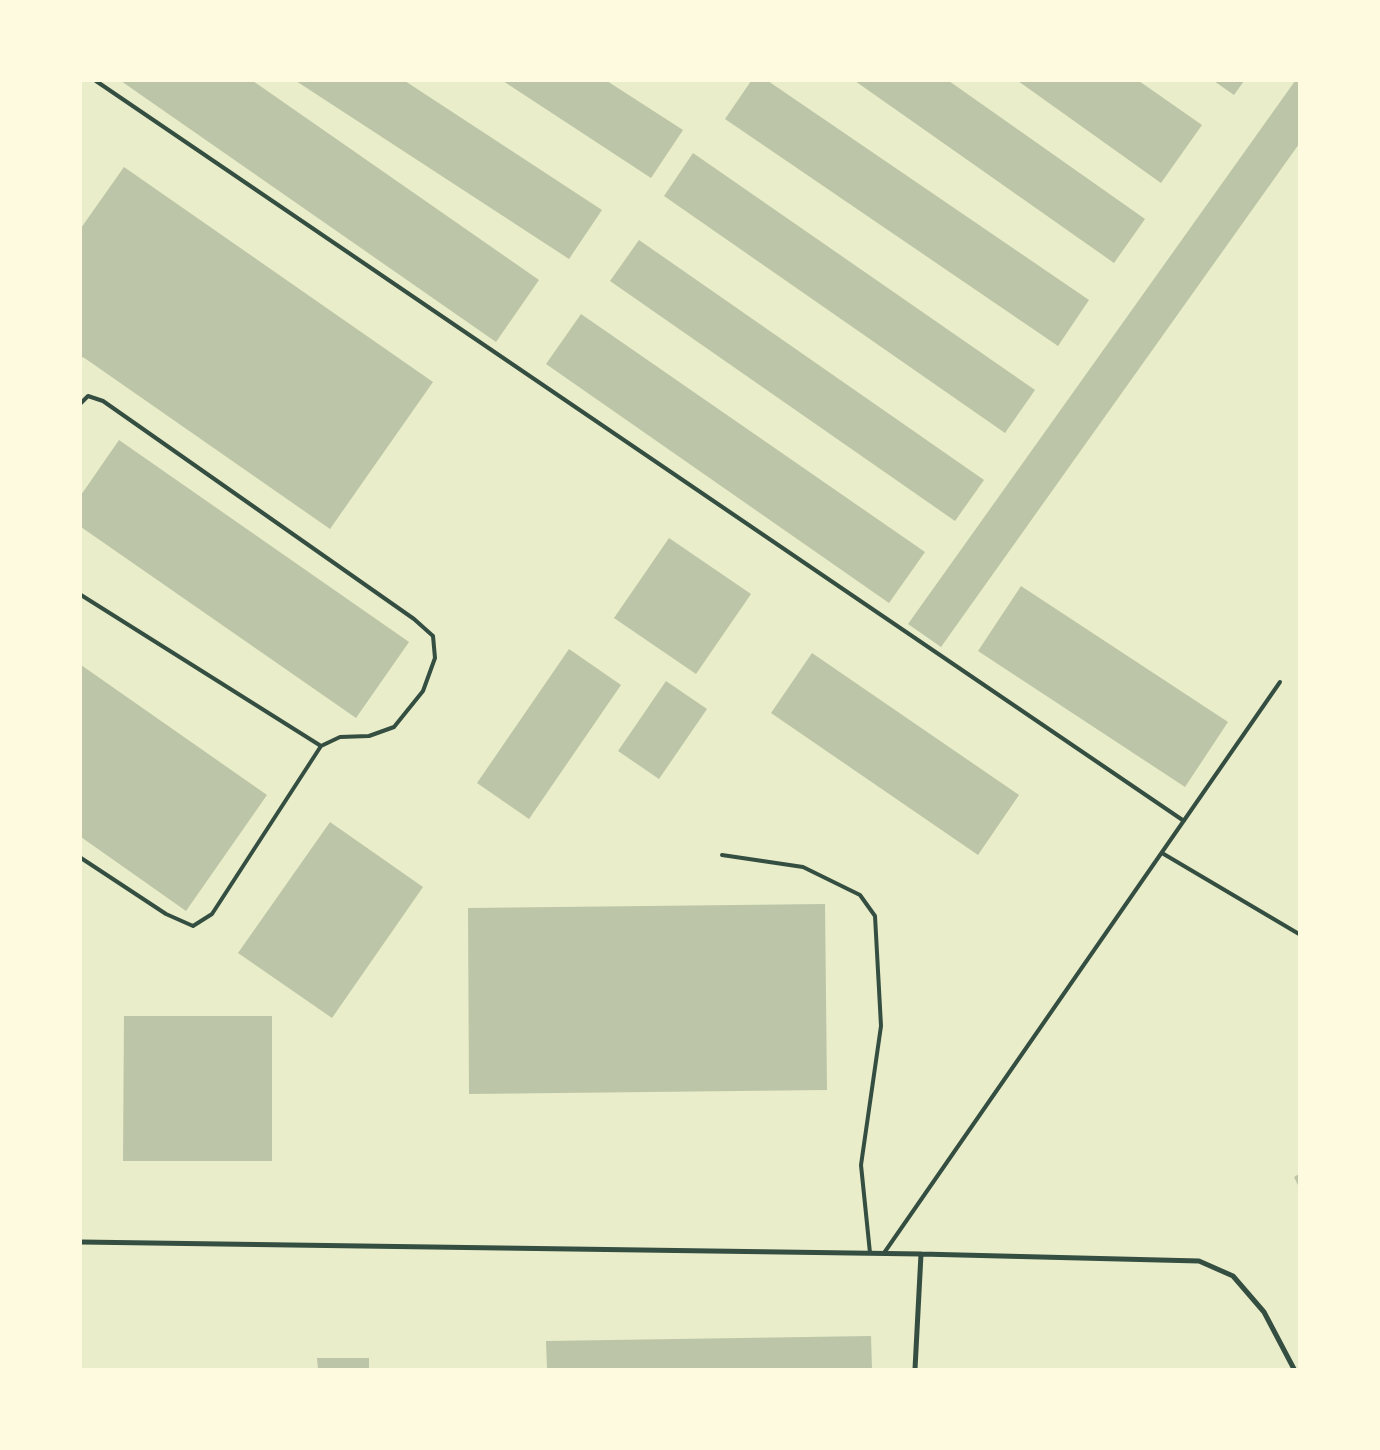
<!DOCTYPE html>
<style>
body{margin:0}
#map{position:relative;width:1380px;height:1450px;overflow:hidden;background:#e9edc9;font-family:Rubik,sans-serif}
canvas{display:block}
.frame{position:absolute;inset:0;border:82px solid #fefae0;pointer-events:none}
</style>
<div id="map">
<canvas width="1380" height="1450"></canvas>
<div class="frame"></div>
</div>
<script>
const c = document.querySelector('canvas').getContext('2d');
c.lineJoin = 'round';
function fillPath(path, color) {
  c.fillStyle = color;
  c.fill(path, 'evenodd');
}
function trace(path, color, width, dash) {
  c.strokeStyle = color;
  c.lineWidth = width;
  c.lineCap = dash ? 'butt' : 'round';
  c.setLineDash(dash || []);
  c.stroke(path);
}
const building = new Path2D(`
 M121,81H253L539,280L496,342Z
 M296,81H405L602,210L569,259Z
 M503,81H607L683,130L651,178Z
 M751,81H768L1089,300L1058,346L725,119Z
 M855,81H949L1145,219L1114,263Z
 M1018,81H1139L1202,125L1161,183Z
 M1214,81H1244L1234,95Z
 M1295,81H1299V144L941,647L908,624Z
 M693,153L1035,390L1005,433L664,196Z
 M124,167L433,382L330,529L83,357L81,360V228Z
 M639,240L984,480L955,521L610,281Z
 M581,314L925,552L889,603L546,364Z
 M119,440L409,642L356,718L81,527V495Z
 M669,538L751,594L696,674L614,618Z
 M1021,586L1228,722L1185,787L978,651Z
 M569,649L621,685L529,819L477,783Z
 M812,653L1019,795L978,855L771,713Z
 M81,665L267,795L186,911L81,837Z
 M666,681L707,709L659,779L618,751Z
 M330,822L423,887L332,1018L238,953Z
 M825,904L827,1090L469,1094L468,908Z
 M124,1016H272V1161H123Z
 M1299,1174V1187L1294,1177Z
 M871,1336L872,1369H547L546,1341Z
 M317,1358H369V1369H318Z`);
const service = new Path2D(`
 M96,81L1184,821
 M81,403L88,396L103,401L414,619L433,636L435,658L423,691L394,727L369,736L340,737L321,746L212,914L193,926L166,914L81,858
 M81,595L321,746
 M1162,853L1299,934
 M722,855L803,867L860,895L875,916L881,1026L861,1165L870,1253
 M884,1253L1280,682`);
const minor = new Path2D(`
 M81,1242L921,1254L1199,1261L1233,1276L1264,1312L1294,1369
 M915,1369L921,1254`);
fillPath(building, '#bcc5a7');
trace(service, '#344e41', 4);
trace(minor, '#344e41', 5);
</script>
